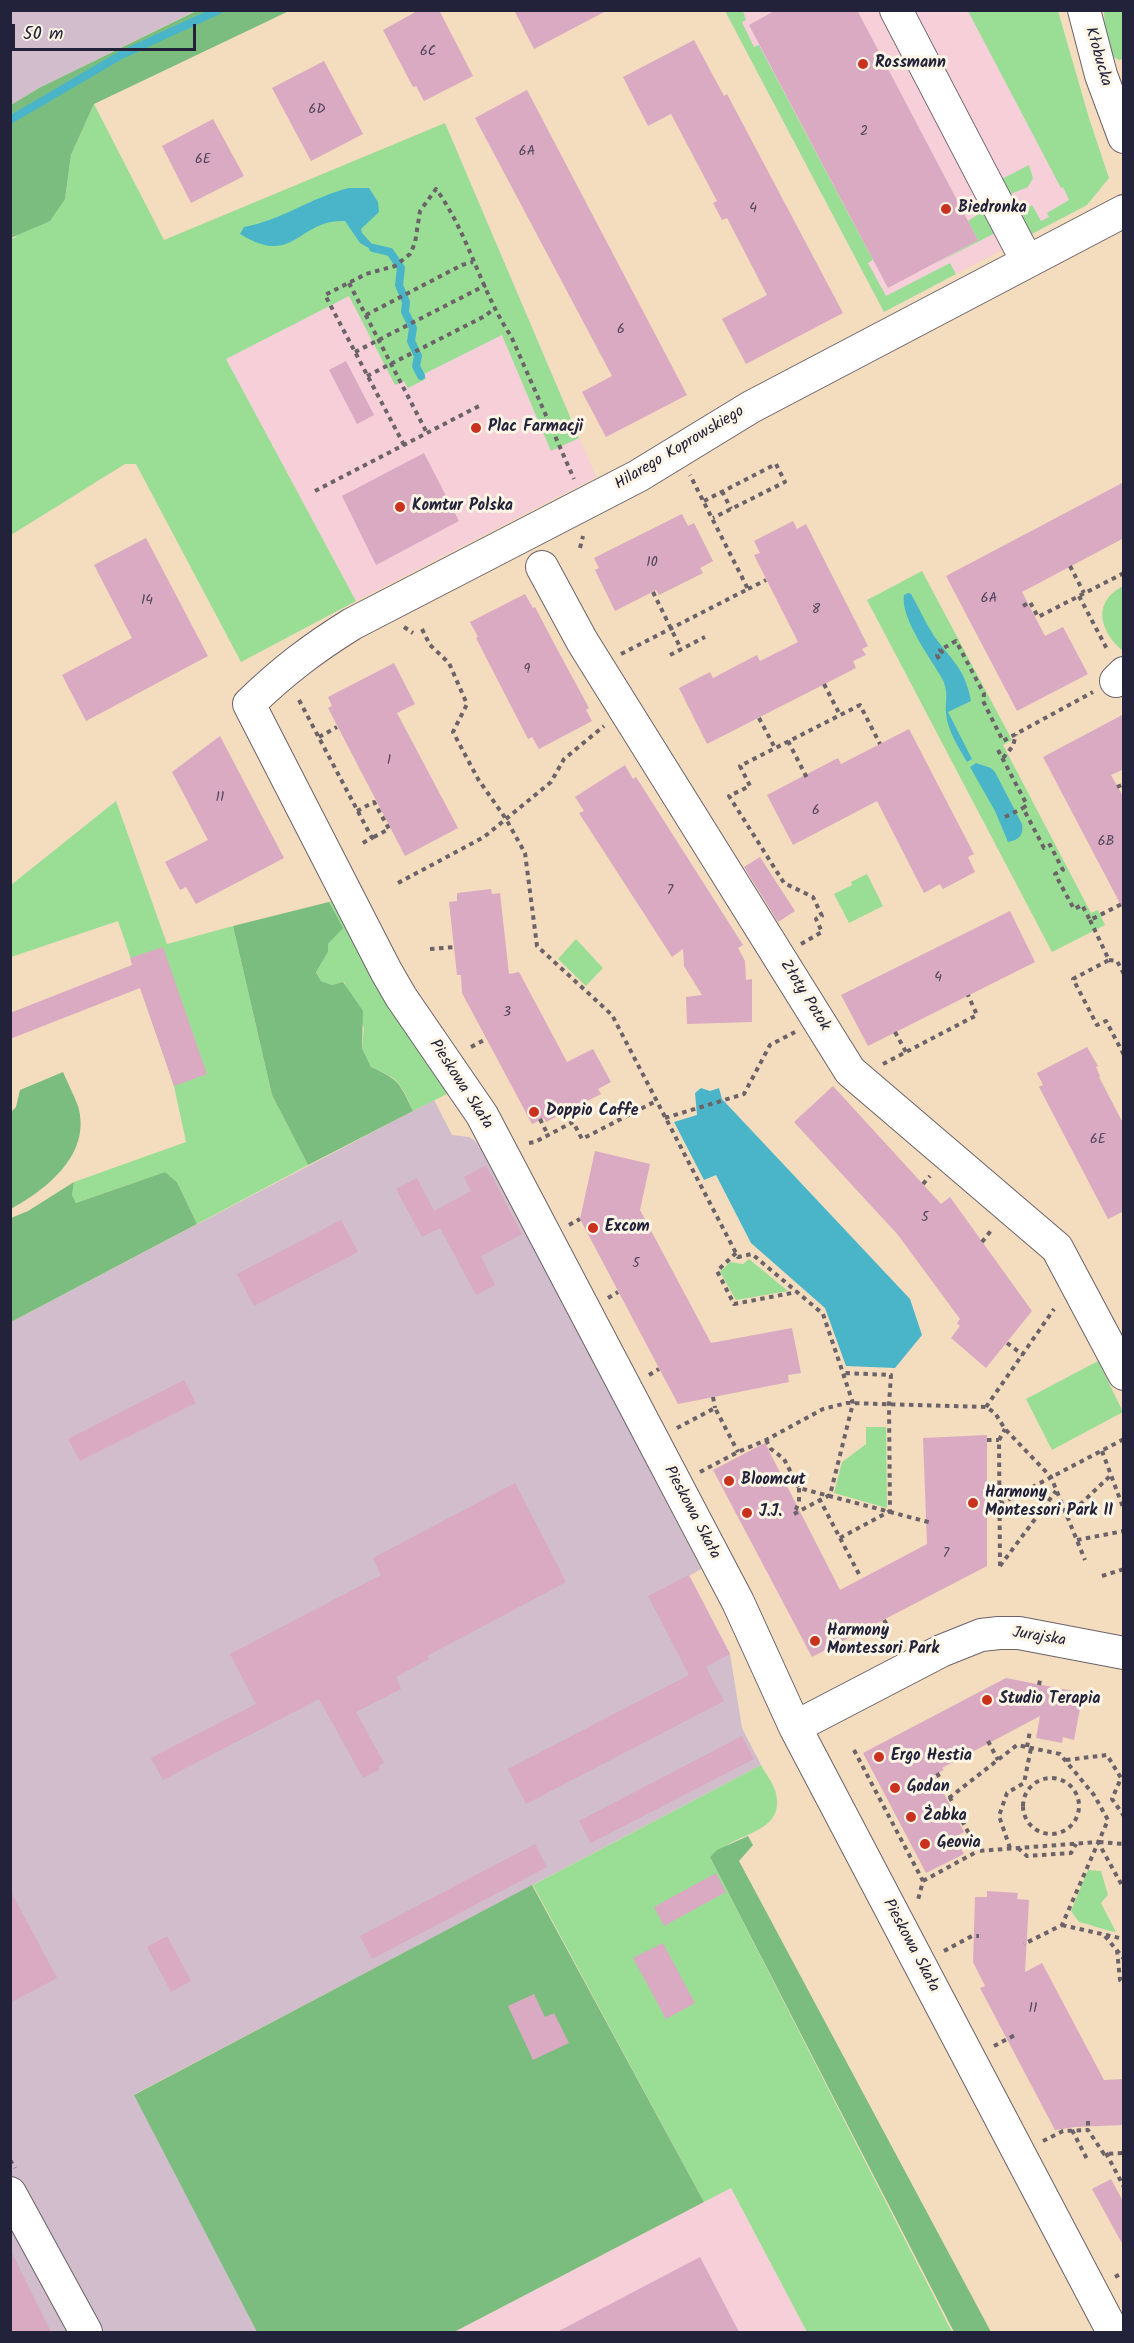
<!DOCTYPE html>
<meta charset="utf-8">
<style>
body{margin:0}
#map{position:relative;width:1134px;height:2343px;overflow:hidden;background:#f4dcbf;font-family:Kalam,sans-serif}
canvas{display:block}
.frame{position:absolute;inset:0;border:12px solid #22223b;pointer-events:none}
.scale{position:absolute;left:12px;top:24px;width:184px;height:27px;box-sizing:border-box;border:3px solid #22223b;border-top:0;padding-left:8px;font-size:18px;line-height:21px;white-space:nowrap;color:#22223b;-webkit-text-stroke:4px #fcf5e5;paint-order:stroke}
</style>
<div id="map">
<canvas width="1134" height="2343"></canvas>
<div class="frame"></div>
<div class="scale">50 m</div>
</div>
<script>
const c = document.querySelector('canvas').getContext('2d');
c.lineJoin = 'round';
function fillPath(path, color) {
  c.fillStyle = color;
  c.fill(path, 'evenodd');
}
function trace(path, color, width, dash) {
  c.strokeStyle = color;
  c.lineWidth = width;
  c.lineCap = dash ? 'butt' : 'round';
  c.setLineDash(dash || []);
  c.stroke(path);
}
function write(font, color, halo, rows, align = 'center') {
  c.font = font + ' Kalam,sans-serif';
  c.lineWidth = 6;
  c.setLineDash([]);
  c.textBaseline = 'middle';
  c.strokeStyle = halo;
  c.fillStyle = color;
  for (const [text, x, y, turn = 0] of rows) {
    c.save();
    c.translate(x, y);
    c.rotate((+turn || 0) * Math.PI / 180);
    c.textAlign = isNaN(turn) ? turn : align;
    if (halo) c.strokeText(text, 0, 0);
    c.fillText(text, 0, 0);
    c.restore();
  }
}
const built = new Path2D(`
 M725,11H995L1082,190L1074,212L884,312Z
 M445,123L596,477L356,601L226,359Z
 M731,2188L807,2332H454Z`);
const industrial = new Path2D(`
 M192,10L193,12L39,88L11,105L10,11Z
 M434,1100L452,1135L469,1137L474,1140L487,1156L701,1569L689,1576L730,1654L742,1728L761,1765L135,2094L257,2332H11V1322Z`);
const green = new Path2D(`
 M725,11H743L746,20L742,22L754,47L759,45L873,260L868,263L886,296L950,263L956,274L884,312Z
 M968,11H1058L1089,118L1109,178L1087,205L1030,235L1020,217L1022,212L1032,205L1041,221L1049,217L1047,213L1069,200L1063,187L1061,188Z
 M1104,11H1123V59L1119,60L1110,55L1105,31Z
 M94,104L164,240L445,123L579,438L551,451L502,335L424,374L426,379L408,388L404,381L395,385L349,296L226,359L356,601L241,662L136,464H125L11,535V238H14L65,199L71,155Z
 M1029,165L1033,178L1028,187L1008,195L996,182Z
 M985,201L995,233L933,265L978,240L968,221L977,215L975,211L970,213L968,210Z
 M922,571L1012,740L1003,745L1091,913L1098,910L1105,925L1052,952L867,600Z
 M1123,586V651C1099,631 1092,602 1123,586Z
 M116,801L167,944L233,926L272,1095L308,1165L197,1224L177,1182L165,1172L76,1203L72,1195L74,1182L186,1142L174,1086L118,921L11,957V885Z
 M867,874L883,906L849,923L834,894L852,885L851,882Z
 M333,901L451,1092L413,1111C401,1084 400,1079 371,1067L362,1048L364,1028L344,982L332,985L321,981L316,971L328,952V944L342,928L329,902Z
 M576,939L603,968L586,986L558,959Z
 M749,1259L788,1291L736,1300L720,1272L730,1262L743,1264Z
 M1098,1361L1123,1412L1052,1450L1026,1399Z
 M866,1427H886L887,1508L834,1493L842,1462L866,1444Z
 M761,1765C765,1773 772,1781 775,1790C786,1826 752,1831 729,1844C723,1848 716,1853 710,1857L952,2332H807L731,2188L704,2202L533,1885Z
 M1088,1870L1101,1871L1108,1895L1101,1903L1116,1932C1103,1930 1093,1925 1079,1922L1071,1911Z`);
const forest = new Path2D(`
 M196,11H289L94,104L71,155L65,199L50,221L11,238V105L39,88Z
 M329,902L343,928L328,944V952L316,972L321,981L332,985L343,982L363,1011L362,1048L371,1067C400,1080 400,1084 413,1111L308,1165L272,1095L233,926Z
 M63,1072C68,1084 74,1095 78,1106C92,1154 47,1189 11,1209V1112L16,1107L20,1090Z
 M165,1172L177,1182L197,1224L11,1322V1218L28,1211L74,1182L72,1195L76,1203Z
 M748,1836L753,1845L739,1861L991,2332H954L710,1857L717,1850Z
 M532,1885L704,2202L454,2332H257L134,2095Z`);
const water = new Path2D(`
 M349,188H369L378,202L379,212L361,229L362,233L374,246L372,250L360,243L345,221C297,219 295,268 240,234L244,227C282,220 312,197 349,188Z
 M908,593L911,594C919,608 925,622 934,636C952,661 965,668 971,701L948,712L972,759L967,762C959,748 947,730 946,713C945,698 949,696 943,680C931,659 900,618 904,595Z
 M976,763L991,768L995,772L1022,824C1024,835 1019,840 1008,842L995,811L970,767Z
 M701,1088L710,1091L719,1088L722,1099L910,1299L922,1335L895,1368L846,1366L825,1308L751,1243L716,1175L704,1180L674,1122L697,1115L695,1093Z`);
const stream = new Path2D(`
 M10,120L121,55L219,10
 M373,248L390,252L401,268L399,285L406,302L405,312L413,328L411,341L418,356L416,366L421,376`);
const building = new Path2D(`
 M419,10H439L473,76L424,101L416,86L413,87L383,30Z
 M514,10H608L534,49Z
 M776,10H857L978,240L888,288L749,25Z
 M694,40L724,96L727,94L843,313L746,364L722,319L767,295L727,218L722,220L713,203L717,201L671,114L648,126L623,77Z
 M324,61L363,134L311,161L272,88Z
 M527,90L687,395L606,437L582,392L612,376L475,118Z
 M213,119L244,176L191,203L162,146Z
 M346,361L374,415L357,424L329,370Z
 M424,453L459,521L376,565L342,496Z
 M1124,482V538L1022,592L1045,636L1063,627L1088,674L1017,711L946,576Z
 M682,514L688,526L694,523L713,561L700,568L703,573L659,595L656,590L615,611L595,570L599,568L594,558Z
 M793,521L797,529L806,524L868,646L862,649L866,655L853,661L856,668L707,744L679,688L710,672L713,678L757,655L760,661L798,642L754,555L760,553L754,541Z
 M146,538L208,656L86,721L62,675L132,638L94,565Z
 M525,594L533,608L535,607L556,647L589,708L586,710L592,721L539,749L532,737L528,739L476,638L478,637L470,622Z
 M394,663L415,704L397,713L458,828L405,856L328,708L332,706L328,697Z
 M1124,714V769L1111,775L1124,798V911L1043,757Z
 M909,729L974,854L968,857L975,872L943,889L940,884L924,893L877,801L793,845L767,795L838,758L841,764Z
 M220,736L284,858L196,904L186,887L180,890L165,862L208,840L172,772Z
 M625,765L633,779L636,777L743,945L738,948L745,961L746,980L752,979V1022L687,1024L686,997L702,995L684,966L683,949L672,957L579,813L584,811L575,797Z
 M760,857L795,911L778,922L744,867Z
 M491,889L492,894L500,893L509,974L519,972L567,1062L593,1049L611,1082L598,1089L601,1094L546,1122L544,1118L532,1124L462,993L461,975H457L449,902L457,901V893Z
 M1010,911L1035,962L868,1046L841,995Z
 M163,947L207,1074L174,1086L140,988L10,1039V1013L132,965L130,958Z
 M1087,1047L1098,1066L1096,1067L1100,1076L1099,1077L1124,1125V1211L1108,1219L1039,1087L1043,1085L1037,1073Z
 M833,1086L941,1204L950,1197L1032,1311L986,1368L951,1338L960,1326L957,1323L960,1319L898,1235L794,1122Z
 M595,1151L650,1164L640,1210L711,1343L792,1328L801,1373L788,1375L789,1382L678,1404L580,1219Z
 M486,1165L522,1234L481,1256L495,1285L476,1295L440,1228L422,1237L396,1189L417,1178L434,1211L471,1191L464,1177Z
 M341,1220L358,1252L254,1306L237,1274Z
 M184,1380L196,1403L80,1461L68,1439Z
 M987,1435V1566L812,1657L713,1470L765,1443L840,1590L927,1544L923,1438Z
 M515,1483L566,1582L427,1656L429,1659L396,1677L401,1689L356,1712L384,1763L378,1766L380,1769L363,1778L319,1699L163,1780L151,1758L256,1704L230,1654L381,1575L373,1558Z
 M689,1575L730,1654L706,1667L724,1701L526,1804L508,1769L689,1675L648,1596Z
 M1006,1678L1083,1693L1074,1740L1063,1737L1062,1743L1036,1738L1040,1716L942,1768L944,1770L934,1775L964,1832L955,1837L964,1854L926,1873L863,1753Z
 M742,1736L754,1759L591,1843L579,1821Z
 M535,1844L547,1867L372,1959L360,1936Z
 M716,1873L726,1892L664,1926L654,1907Z
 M10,1890L57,1978L10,2003Z
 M987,1891L1018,1893L1017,1899L1029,1900L1025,1972L1042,1963L1104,2080L1124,2079V2125L1075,2127L1055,2130L980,1988L985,1986L973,1962L975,1897H987Z
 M167,1936L191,1981L171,1992L147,1947Z
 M663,1943L695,2003L666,2019L633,1958Z
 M534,1994L545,2017L554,2013L569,2043L533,2060L508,2006Z
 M1111,2179L1124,2203V2247L1092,2189Z
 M10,2249L51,2332H10Z
 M700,2257L739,2332H557Z`);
const path = new Path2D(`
 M349,283L427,433
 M366,315L462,265L473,262
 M355,352L486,285
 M367,376L485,316L495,308
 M404,445L325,295L366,274L395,266L410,254L415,243L420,211L436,189C469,234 480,290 511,336L574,479
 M315,491L479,406
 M722,491L731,509
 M704,501L776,464L785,482L713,518
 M580,548L583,536
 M1070,566L1084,593
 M748,589L766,580
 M653,592L681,649
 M1079,596L1108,651
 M1023,606L1030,602L1038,617L1124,573
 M404,627L413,633
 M422,629L430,645L449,663L467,704L453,732L478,779L506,819L525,853L537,946L612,1015L738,1257L752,1254L823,1314L853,1403L830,1495L820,1500L861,1578
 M621,654L748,589L690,475
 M670,655L705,637
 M939,659L937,655L942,652L940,650L956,641L984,694L983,701L1003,741L1093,692
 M824,684L840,715
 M299,700L372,838L359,845
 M759,718L775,748
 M319,737L337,727
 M788,741L808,780
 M998,750L1027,805L1023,808L1044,848L1050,845L1063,870L1055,874L1074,909L1082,905L1090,920L1124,903
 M1003,758L1013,746L1016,734
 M1117,787L1124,784
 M357,811L374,802L389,829L372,838
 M1005,817L1023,808
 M398,883L484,837L551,782L564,759L604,726
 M1090,920L1109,960L1073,979L1097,1025L1106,1021L1124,1055
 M801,944L822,932L816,919L822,916L813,897L784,883L729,796L750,786L740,766L860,705L880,744
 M430,949L455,947
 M1109,960L1117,961L1124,974
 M895,1032L906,1052
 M471,1047L486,1039
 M883,1064L977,1015L968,995
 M665,1118L744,1094L770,1045L795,1032
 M540,1119L548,1135
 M529,1143L535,1142L573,1122L582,1139L656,1101
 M923,1184L930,1176
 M569,1225L580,1219
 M982,1242L993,1228
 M736,1253L717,1271L734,1304L797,1292
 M608,1298L618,1292
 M1007,1343L1023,1355
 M649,1375L659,1369
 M713,1397L715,1408
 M986,1407L1054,1309
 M677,1428L715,1408L738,1452
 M766,1440L771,1449L784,1459L799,1488L932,1523
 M987,1440H999
 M1102,1451L1124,1510
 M700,1472L738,1452L766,1440L823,1409L847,1403L986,1407L995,1413L1005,1429L1051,1477L1085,1560
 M799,1488V1502L794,1514L820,1500
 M1000,1504L1124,1439
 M1067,1517L1111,1475
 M840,1538L890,1511L889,1404L891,1375L843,1373
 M1077,1540L1124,1531
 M1000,1566L999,1440L1005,1429
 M1000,1566L1056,1491
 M1102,1576L1124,1569
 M884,1620L887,1625
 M1039,1685L1040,1680
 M988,1741L998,1760
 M1027,1747L1030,1731
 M854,1750L923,1881L918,1900
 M1066,1760L1107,1755L1121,1778L1112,1799L1124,1816
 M937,1773L978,1851L1098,1842L1124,1889
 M1023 1806a28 28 0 1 1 56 0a28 28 0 1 1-56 0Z
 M949,1798L1017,1745L1060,1754L1094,1795L1108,1820L1062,1925L1024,1944
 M1099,1842L1124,1844
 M1010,1848L999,1816L1007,1793L1024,1783L1031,1748
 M1018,1848L1027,1856L1071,1853L1076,1844
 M923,1881L978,1851
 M1062,1925L1124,1939
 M1105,1936L1124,1959
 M1117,1950L1120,1980L1124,1984
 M944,1951L972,1936H979
 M994,2046L1015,2035
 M1088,2121V2130
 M1072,2130L1087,2159
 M1043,2141L1063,2131L1088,2130L1104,2154L1124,2153
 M1106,2153L1124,2187
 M10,2160L15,2168
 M1115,2277L1124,2272`);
const minor = new Path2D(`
 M896,10L1027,261
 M1084,10L1101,75L1124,137
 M542,567L582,641L850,1071L1057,1248L1124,1374
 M1116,681L1124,673
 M795,1727L941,1651L981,1635L999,1633H1019L1124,1653
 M10,2193L86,2332
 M1113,2332L795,1727L738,1602L482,1115L401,997L386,971L249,704C283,671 312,649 352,624L638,476L751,407L1124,211`);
const markers = [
 [863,64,6,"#c8321e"],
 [946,209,6,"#c8321e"],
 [476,428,6,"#c8321e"],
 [400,507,6,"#c8321e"],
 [534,1112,6,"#c8321e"],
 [593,1228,6,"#c8321e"],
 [729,1481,6,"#c8321e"],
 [973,1503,6,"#c8321e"],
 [747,1513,6,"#c8321e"],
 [815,1641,6,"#c8321e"],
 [987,1700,6,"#c8321e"],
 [879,1757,6,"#c8321e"],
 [895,1788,6,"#c8321e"],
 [911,1817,6,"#c8321e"],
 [925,1844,6,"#c8321e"]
];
const numberNames = [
 ["6C",428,53],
 ["6D",317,111],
 ["2",864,133],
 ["6A",527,153],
 ["6E",203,161],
 ["4",753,210],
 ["6",621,331],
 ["10",652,564],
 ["6A",989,600],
 ["14",147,602],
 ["8",816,611],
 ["9",527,671],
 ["1",389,762],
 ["11",220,799],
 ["6",816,812],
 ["6B",1106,843],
 ["7",670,892],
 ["4",938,979],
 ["3",507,1014],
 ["6E",1098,1141],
 ["5",925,1219],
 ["5",636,1265],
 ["7",946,1555],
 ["11",1033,2010]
];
const streetNames = [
 ["Kłobucka",1097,57,74],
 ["Hilarego Koprowskiego",680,449,-31],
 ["Złoty Potok",804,996,58],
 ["Pieskowa Skała",460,1085,57],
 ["Pieskowa Skała",691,1513,62],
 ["Jurajska",1039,1638,9],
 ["Pieskowa Skała",910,1946,62]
];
const poiNames = [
 ["Rossmann",875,64],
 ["Biedronka",958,209],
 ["Plac Farmacji",488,428],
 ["Komtur Polska",412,507],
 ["Doppio Caffe",546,1112],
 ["Excom",605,1228],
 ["Bloomcut",741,1481],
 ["Harmony",985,1494],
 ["Montessori Park II",985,1512],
 ["J.J.",759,1513],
 ["Harmony",827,1632],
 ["Montessori Park",827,1650],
 ["Studio Terapia",999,1700],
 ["Ergo Hestia",891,1757],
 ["Godan",907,1788],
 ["Żabka",923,1817],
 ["Geovia",937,1844]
];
fillPath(built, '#f6cfd9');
fillPath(industrial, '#d1bdcb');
fillPath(green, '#9ade96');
fillPath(forest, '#7bbd7f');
fillPath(water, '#4ab5c8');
trace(stream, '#4ab5c8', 8);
fillPath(building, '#d9aac1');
trace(minor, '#6c6369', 34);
trace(path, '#6c6369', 4, [4.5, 4.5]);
trace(minor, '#fff', 32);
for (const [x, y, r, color] of markers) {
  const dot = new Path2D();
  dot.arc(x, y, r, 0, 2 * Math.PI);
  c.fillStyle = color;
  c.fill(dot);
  trace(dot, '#fcf5e5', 2);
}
write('14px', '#50445c', null, numberNames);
write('16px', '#22223b', '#fcf5e5', streetNames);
write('bold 16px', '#22223b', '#fcf5e5', poiNames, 'left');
</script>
